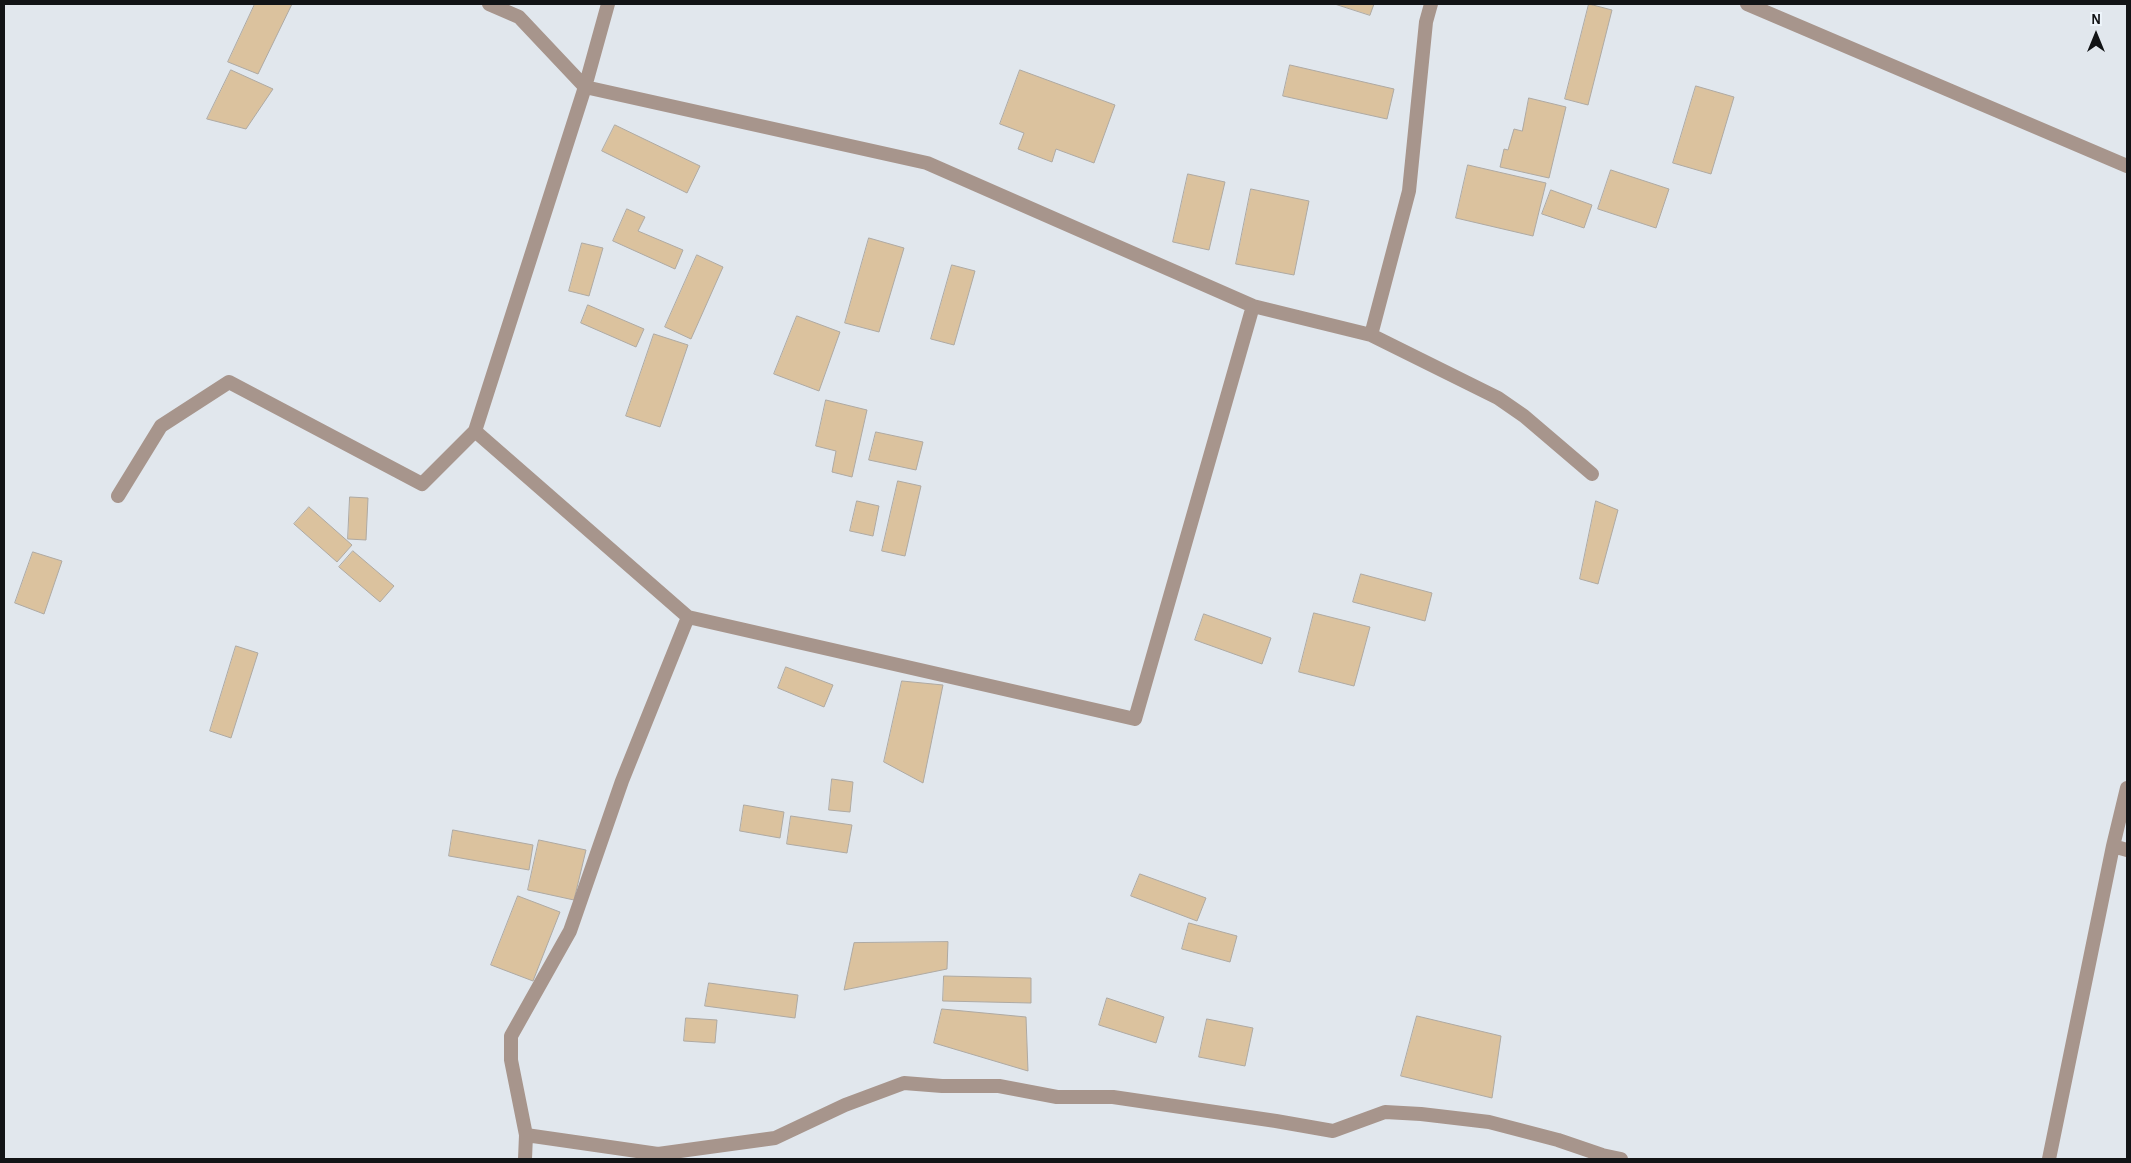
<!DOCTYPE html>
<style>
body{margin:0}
#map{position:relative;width:2131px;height:1163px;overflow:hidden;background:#e1e7ed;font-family:"Alegreya Sans",sans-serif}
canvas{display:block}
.frame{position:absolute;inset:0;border:5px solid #121416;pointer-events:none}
.north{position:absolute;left:2071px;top:10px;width:50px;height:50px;-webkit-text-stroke:4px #eef5fb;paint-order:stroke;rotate:0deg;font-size:14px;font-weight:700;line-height:20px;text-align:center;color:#121416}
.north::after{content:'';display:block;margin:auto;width:18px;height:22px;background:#121416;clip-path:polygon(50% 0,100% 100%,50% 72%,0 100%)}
</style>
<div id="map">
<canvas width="2131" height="1163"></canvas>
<div class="frame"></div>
<div class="north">N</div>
</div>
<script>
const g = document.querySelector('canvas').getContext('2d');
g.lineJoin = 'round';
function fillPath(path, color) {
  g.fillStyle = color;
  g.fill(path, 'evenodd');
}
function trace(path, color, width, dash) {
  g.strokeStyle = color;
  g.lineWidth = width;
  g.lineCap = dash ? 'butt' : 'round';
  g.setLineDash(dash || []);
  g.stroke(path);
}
const building = new Path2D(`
 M 255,4 L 292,4 L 258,74 L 228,62 Z
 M 1335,4 L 1374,4 L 1370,15 Z
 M 1589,4 L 1612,10 L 1588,105 L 1565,99 Z
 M 1290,65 L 1394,89 L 1387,119 L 1283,96 Z
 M 231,70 L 273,89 L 246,129 L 207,119 Z
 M 1020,70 L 1115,105 L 1094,163 L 1056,149 L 1052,162 L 1018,149 L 1024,133 L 1000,124 Z
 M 1696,86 L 1734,97 L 1711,174 L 1673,163 Z
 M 1529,98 L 1566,107 L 1549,178 L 1500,167 L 1504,149 L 1508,150 L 1514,129 L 1522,131 Z
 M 615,125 L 700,166 L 687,193 L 602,151 Z
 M 1468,165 L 1546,183 L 1533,236 L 1456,218 Z
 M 1611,170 L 1669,189 L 1656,228 L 1598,209 Z
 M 1188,174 L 1225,182 L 1209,250 L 1173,242 Z
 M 1251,189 L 1309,201 L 1294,275 L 1236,264 Z
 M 1551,190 L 1592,205 L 1584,228 L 1542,214 Z
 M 627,209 L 645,217 L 638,231 L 683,250 L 675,269 L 613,241 Z
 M 869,238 L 904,248 L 879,332 L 845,323 Z
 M 582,243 L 603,248 L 589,296 L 569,291 Z
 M 697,255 L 723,267 L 691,339 L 665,327 Z
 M 952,265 L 975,271 L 954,345 L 931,339 Z
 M 588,305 L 644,329 L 636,347 L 581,323 Z
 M 797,316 L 840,332 L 819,391 L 774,374 Z
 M 654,334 L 688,345 L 660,427 L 626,416 Z
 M 826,400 L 867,410 L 852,477 L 832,472 L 836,451 L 816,446 Z
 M 876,432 L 923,442 L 916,470 L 869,460 Z
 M 898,481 L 921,486 L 905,556 L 882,551 Z
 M 350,497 L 368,498 L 366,540 L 348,539 Z
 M 857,501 L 879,506 L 873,536 L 850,531 Z
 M 1596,501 L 1618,510 L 1598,584 L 1580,579 Z
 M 309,507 L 352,545 L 337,562 L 294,524 Z
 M 353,551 L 394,586 L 380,602 L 339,567 Z
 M 33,552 L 62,561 L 44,614 L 15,603 Z
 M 1361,574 L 1432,593 L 1425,621 L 1353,602 Z
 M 1314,613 L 1370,627 L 1354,686 L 1299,672 Z
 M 1204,614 L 1271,638 L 1262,664 L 1195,640 Z
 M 236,646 L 258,653 L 231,738 L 210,731 Z
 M 786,667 L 833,685 L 824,707 L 778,688 Z
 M 902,681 L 943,685 L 923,783 L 884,762 Z
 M 832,779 L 853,782 L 850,812 L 829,810 Z
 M 744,805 L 784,812 L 780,838 L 740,831 Z
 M 791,816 L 852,825 L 847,853 L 787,844 Z
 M 453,830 L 533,845 L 529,870 L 449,856 Z
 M 539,840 L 586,850 L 574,900 L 528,890 Z
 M 1140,874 L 1206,898 L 1197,921 L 1131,896 Z
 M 518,896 L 560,912 L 533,981 L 491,965 Z
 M 1189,923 L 1237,936 L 1230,962 L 1182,949 Z
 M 948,942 L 947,969 L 844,990 L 854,943 Z
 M 944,976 L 1031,978 L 1031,1003 L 943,1001 Z
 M 709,983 L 798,995 L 795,1018 L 705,1006 Z
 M 1107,998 L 1164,1017 L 1156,1043 L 1099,1025 Z
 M 942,1009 L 1026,1017 L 1028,1071 L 934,1043 Z
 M 1417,1016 L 1501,1036 L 1492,1098 L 1401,1076 Z
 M 686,1018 L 717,1020 L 715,1043 L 684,1041 Z
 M 1207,1019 L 1253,1028 L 1245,1066 L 1199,1057 Z`);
fillPath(building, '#dbc29e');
trace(building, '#aea9a2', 1);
trace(new Path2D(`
 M 489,4 L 519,17 L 585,87 L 927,163 L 1253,306 L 1371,335 L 1498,398 L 1524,416 L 1592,474
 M 608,4 L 585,87 L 475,431 L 688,617 L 1135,719 L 1253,306
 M 1747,4 L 2127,166
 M 1371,335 L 1409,191 L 1426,22 L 1431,4
 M 118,496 L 161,426 L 229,382 L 422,484 L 475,431
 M 2113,846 L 2127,850
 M 526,1135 L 658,1154 L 775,1138 L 845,1105 L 904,1083 L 942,1086 L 999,1086 L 1057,1097 L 1113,1097 L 1276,1121 L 1333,1131 L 1385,1112 L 1421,1114 L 1489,1122 L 1558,1140 L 1602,1155 L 1621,1159
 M 525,1159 L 526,1135 L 511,1060 L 511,1036 L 570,931 L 622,781 L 688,617
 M 2049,1159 L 2113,846 L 2127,788`), '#a7958c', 14);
</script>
